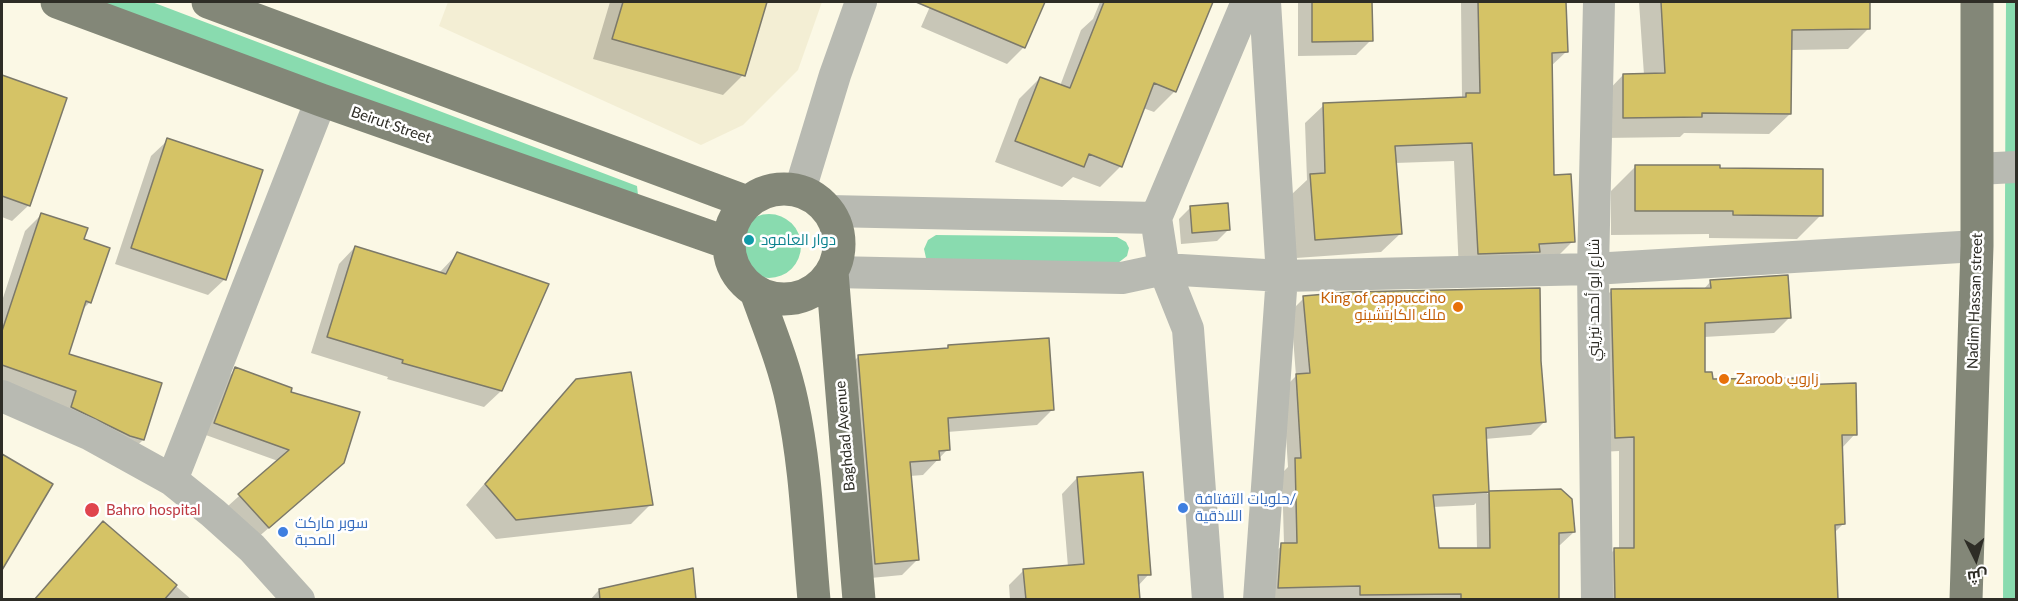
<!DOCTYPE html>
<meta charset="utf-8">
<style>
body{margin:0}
#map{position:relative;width:2018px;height:601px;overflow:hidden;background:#fbf8e5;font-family:Lato,Cairo,sans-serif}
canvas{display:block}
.frame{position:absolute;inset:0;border:3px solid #2e2d26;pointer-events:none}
.north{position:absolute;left:1946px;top:529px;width:60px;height:60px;-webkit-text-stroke:4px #fff;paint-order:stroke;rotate:175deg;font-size:16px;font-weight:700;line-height:24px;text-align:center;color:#2e2d26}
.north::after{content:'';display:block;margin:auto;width:21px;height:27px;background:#2e2d26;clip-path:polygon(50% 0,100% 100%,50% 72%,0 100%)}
</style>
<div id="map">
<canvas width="2018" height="601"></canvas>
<div class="frame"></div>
<div class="north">ش</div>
</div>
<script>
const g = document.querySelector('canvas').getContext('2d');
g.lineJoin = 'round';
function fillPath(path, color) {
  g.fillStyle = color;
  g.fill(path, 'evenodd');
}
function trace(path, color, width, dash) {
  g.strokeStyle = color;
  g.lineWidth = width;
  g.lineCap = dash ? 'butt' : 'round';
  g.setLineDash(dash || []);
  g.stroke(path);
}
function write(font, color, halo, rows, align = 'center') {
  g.font = font + ' Lato,Cairo,sans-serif';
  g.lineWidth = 5;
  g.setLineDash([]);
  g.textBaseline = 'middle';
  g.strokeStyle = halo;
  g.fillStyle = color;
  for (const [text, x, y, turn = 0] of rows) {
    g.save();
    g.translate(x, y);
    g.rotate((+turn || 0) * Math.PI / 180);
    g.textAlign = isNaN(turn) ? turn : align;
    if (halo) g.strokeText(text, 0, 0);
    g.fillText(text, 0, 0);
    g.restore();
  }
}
fillPath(new Path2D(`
 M 448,2 L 822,2 L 798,70 L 743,125 L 701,145 L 439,26 Z`), '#f3eed4');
fillPath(new Path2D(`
 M 99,2 L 152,2 L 637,186 L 638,195 L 630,202 Z
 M 2006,2 L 2016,2 L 2016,599 L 2003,600 Z
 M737 246a32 32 0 1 1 64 0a32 32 0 1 1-64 0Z
 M 936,235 L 1117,237 L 1126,242 L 1129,248 L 1127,256 L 1118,263 L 932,263 L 926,258 L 924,249 L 928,240 Z`), '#89dbaf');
fillPath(new Path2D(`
 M 610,2 L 765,2 L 743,75 L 723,95 L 593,59 Z
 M 932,2 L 1044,2 L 1024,47 L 1007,64 L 921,27 Z
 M 1100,2 L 1212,2 L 1175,91 L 1154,112 L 1143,108 L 1121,166 L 1100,187 L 1073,177 L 1062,187 L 995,162 L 1019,99 L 1040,78 L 1060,86 L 1081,30 L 1093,19 Z
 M 1298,2 L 1371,2 L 1371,40 L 1356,55 L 1298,56 Z
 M 1461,2 L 1565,2 L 1566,52 L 1550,67 L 1552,177 L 1573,241 L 1554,260 L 1459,272 L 1454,161 L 1395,163 L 1400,234 L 1381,252 L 1296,258 L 1292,194 L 1307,180 L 1305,123 L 1324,105 L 1462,99 Z
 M 1639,2 L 1868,2 L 1868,29 L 1848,49 L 1791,50 L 1790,114 L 1769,134 L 1684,133 L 1680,137 L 1603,138 L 1603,96 L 1623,75 L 1644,75 Z
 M 2,76 L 65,99 L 29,205 L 12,221 L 2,217 Z
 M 168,140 L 225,279 L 208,295 L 115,264 L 151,156 Z
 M 1635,167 L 1719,170 L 1821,215 L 1797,239 L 1709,238 L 1709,234 L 1611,235 L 1611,191 Z
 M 1191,207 L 1229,229 L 1217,241 L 1181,244 L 1179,219 Z
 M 42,214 L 82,240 L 90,302 L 82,310 L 67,355 L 160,384 L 143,440 L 126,456 L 2,387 L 2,301 L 25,231 Z
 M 355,247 L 439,273 L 457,254 L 501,391 L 484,407 L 387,379 L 388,377 L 311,353 L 339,264 Z
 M 1711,281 L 1789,318 L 1774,333 L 1704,337 L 1704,374 L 1711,380 L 1794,386 L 1855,434 L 1841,449 L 1843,524 L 1834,533 L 1837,600 L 1600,600 L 1600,564 L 1615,549 L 1619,549 L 1619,451 L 1601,452 L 1597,305 L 1612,290 L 1703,290 Z
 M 1304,298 L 1539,361 L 1544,422 L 1531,435 L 1485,439 L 1487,494 L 1490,492 L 1574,532 L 1560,545 L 1558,545 L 1557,600 L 1265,600 L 1268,558 L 1284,544 L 1282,473 L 1288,467 L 1283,389 L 1296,376 L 1291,311 ZM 1476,503 L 1477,549 L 1438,549 L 1433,507 L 1474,505 Z
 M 949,347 L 1053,409 L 1037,425 L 947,432 L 948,449 L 923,475 L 910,476 L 917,560 L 902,575 L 860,579 L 843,372 L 858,357 L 946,350 Z
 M 236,369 L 289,393 L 331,474 L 256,539 L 228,506 L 278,461 L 203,434 L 224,381 Z
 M 577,380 L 651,504 L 631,524 L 496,539 L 466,505 L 556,401 Z
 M 2,456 L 50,485 L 2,567 Z
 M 1077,478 L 1149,574 L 1137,587 L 1138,600 L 1010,600 L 1009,585 L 1024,570 L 1068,567 L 1062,494 Z
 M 103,523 L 192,600 L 34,600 Z
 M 692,570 L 694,600 L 590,600 L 598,591 Z`), '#0003');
const building = new Path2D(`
 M 623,2 L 767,2 L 745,76 L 612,39 Z
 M 916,2 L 1045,2 L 1025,48 Z
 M 1104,2 L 1213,2 L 1176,92 L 1154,83 L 1122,167 L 1089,154 L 1084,167 L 1015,141 L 1040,77 L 1070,88 Z
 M 1312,2 L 1372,2 L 1373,41 L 1312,42 Z
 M 1478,2 L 1566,2 L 1568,52 L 1552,53 L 1554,175 L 1571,174 L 1575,242 L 1539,244 L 1540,252 L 1478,254 L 1472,143 L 1395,146 L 1402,234 L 1315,240 L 1310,174 L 1325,173 L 1323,103 L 1466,97 L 1466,93 L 1480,93 Z
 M 1661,2 L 1870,2 L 1870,29 L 1792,30 L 1791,114 L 1702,113 L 1702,117 L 1623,118 L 1623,74 L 1665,73 Z
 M 2,75 L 67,98 L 30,206 L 2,196 Z
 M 167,138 L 263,170 L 226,280 L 131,248 Z
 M 1635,165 L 1720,165 L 1720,168 L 1823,169 L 1823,216 L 1733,215 L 1733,211 L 1635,211 Z
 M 1228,203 L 1230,230 L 1192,233 L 1190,206 Z
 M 41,213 L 88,228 L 84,239 L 110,248 L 91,303 L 86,301 L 69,354 L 162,383 L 144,440 L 130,436 L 71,407 L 76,391 L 2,365 L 2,331 Z
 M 355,246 L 446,274 L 457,252 L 549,284 L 502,391 L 402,363 L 403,360 L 327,337 Z
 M 1788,275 L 1791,318 L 1705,323 L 1705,372 L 1712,372 L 1713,379 L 1796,378 L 1796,385 L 1856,383 L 1857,435 L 1842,435 L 1845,524 L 1835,525 L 1838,600 L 1615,600 L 1614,548 L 1634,548 L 1634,437 L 1615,438 L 1611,289 L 1711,288 L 1710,280 Z
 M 1540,288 L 1541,361 L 1546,422 L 1486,428 L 1489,492 L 1433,495 L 1439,548 L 1490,548 L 1489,491 L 1561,489 L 1572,499 L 1575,532 L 1559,533 L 1559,600 L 1461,600 L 1461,594 L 1360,595 L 1360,586 L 1278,588 L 1281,543 L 1297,543 L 1295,458 L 1301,458 L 1296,374 L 1310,373 L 1303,296 L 1349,292 Z
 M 1049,338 L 1054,410 L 948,418 L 950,450 L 939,451 L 940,460 L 910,462 L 919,560 L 875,564 L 858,355 L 948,348 L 948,345 Z
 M 235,367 L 292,388 L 291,392 L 360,412 L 344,463 L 269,528 L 238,494 L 289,450 L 214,423 Z
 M 631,372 L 653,505 L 516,520 L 485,484 L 576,379 Z
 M 2,454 L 53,484 L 2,570 Z
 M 1143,472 L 1151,575 L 1138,575 L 1140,600 L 1026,600 L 1023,569 L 1084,564 L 1077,477 Z
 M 103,521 L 177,585 L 164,600 L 34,600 Z
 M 693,568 L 696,600 L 600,600 L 599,589 Z`);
fillPath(building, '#d5c366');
trace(building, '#7c7969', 1.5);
trace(new Path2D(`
 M 1977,169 L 2016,167
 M 800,190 L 835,75 L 861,2
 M 829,211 L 1156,218
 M 832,272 L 1122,278 L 1164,269 L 1282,276 L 1593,269 L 1977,246
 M 2,396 L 89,434 L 172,480 L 213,513 L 252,548 L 299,600
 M 172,480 L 321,100
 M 1208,600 L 1188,329 L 1164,269 L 1156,218 L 1247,2
 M 1259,600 L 1282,276 L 1265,2
 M 1597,600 L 1593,269 L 1599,2`), '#b8bab2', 32);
trace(new Path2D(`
 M 57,2 L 321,100 L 728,243
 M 208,2 L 747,202
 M729 244a55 55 0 1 1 110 0a55 55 0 1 1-110 0Z
 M 832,272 L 859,600
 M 756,292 C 769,328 784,364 792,402 C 806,466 808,534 814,600
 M 1966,600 L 1977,246 L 1977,2`), '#838778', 33);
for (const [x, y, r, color] of [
 [749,240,6,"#0f9aa8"],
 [1458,307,6,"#e8710a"],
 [1724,379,6,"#e8710a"],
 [1183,508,6,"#3f7fe0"],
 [92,510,8,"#e0444e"],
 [283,532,6,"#3f7fe0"]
]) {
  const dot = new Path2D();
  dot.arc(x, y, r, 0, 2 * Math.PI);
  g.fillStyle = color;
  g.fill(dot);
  trace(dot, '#fff', 2);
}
write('15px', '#2e2d26', '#fff', [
 ["Beirut Street",391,125,19],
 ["شارع ابو أحمد تيزيني",1594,300,-90],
 ["Nadim Hassan street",1975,301,-88],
 ["Baghdad Avenue",845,436,-95]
]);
write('15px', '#0d838f', '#fff', [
 ["دوار العامود",761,240]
], 'left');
write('15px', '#c56008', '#fff', [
 ["King of cappuccino",1446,298],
 ["ملك الكابتشينو",1446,315],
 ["Zaroob زاروب",1736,379,"left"]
], 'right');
write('15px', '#366cbe', '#fff', [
 ["حلويات التفتافة/",1195,499],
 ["اللاذقية",1195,516],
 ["سوبر ماركت",295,523],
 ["المحبة",295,540]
], 'left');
write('15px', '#be3a42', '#fff', [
 ["Bahro hospital",106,510]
], 'left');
</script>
